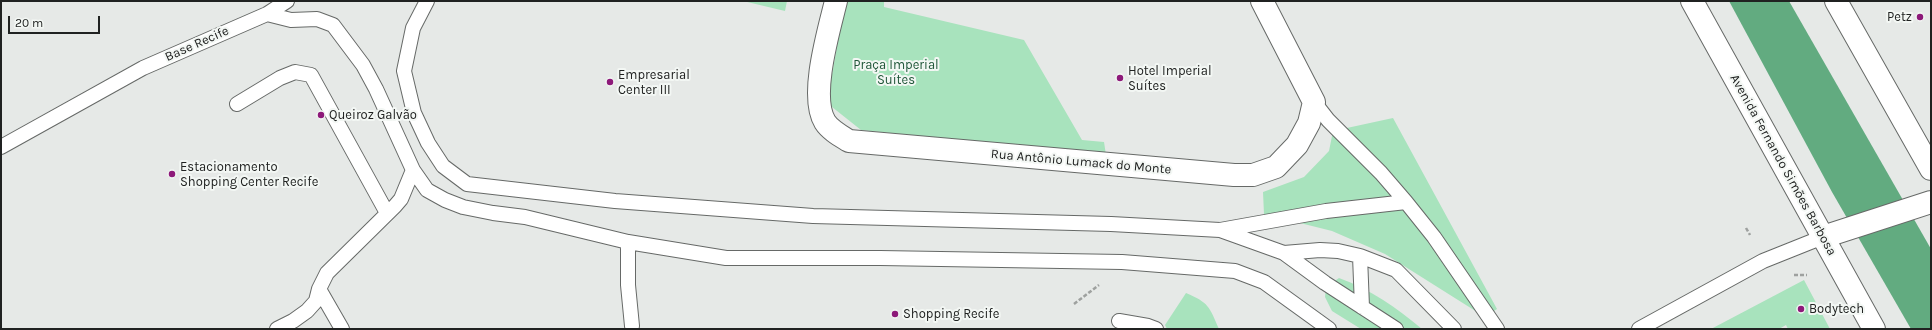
<!DOCTYPE html>
<meta charset="utf-8">
<style>
body{margin:0}
#map{position:relative;width:1932px;height:330px;overflow:hidden;background:#e6e9e7;font-family:Karla,sans-serif}
canvas{display:block}
.frame{position:absolute;inset:0;border:2px solid #202221;pointer-events:none}
.scale{position:absolute;left:8px;top:16px;width:92px;height:18px;box-sizing:border-box;border:2px solid #202221;border-top:0;padding-left:5px;font-size:12px;line-height:14px;white-space:nowrap;color:#202221;-webkit-text-stroke:3px #f3f7f4;paint-order:stroke}
</style>
<div id="map">
<canvas width="1932" height="330"></canvas>
<div class="frame"></div>
<div class="scale">20 m</div>
</div>
<script>
const g = document.querySelector('canvas').getContext('2d');
g.lineJoin = 'round';
function fillPath(path, color) {
  g.fillStyle = color;
  g.fill(path, 'evenodd');
}
function trace(path, color, width, dash) {
  g.strokeStyle = color;
  g.lineWidth = width;
  g.lineCap = dash ? 'butt' : 'round';
  g.setLineDash(dash || []);
  g.stroke(path);
}
function write(font, color, halo, rows, align = 'center') {
  g.font = font + ' Karla,sans-serif';
  g.lineWidth = 4;
  g.setLineDash([]);
  g.textBaseline = 'middle';
  g.strokeStyle = halo;
  g.fillStyle = color;
  for (const [text, x, y, turn = 0] of rows) {
    g.save();
    g.translate(x, y);
    g.rotate((+turn || 0) * Math.PI / 180);
    g.textAlign = isNaN(turn) ? turn : align;
    if (halo) g.strokeText(text, 0, 0);
    g.fillText(text, 0, 0);
    g.restore();
  }
}
fillPath(new Path2D(`
 M 743,1 L 787,1 L 785,11 Z
 M 845,1 L 884,1 L 884,7 L 1024,40 L 1082,140 L 1104,142 L 1106,155 L 861,130 L 827,103 Z
 M 1393,118 L 1497,309 L 1485,317 L 1385,254 L 1332,231 L 1264,214 L 1263,192 L 1304,177 L 1329,151 L 1333,131 Z
 M 1339,278 C 1370,289 1397,308 1422,329 L 1361,329 L 1332,311 L 1325,297 L 1326,287 Z
 M 1804,280 L 1830,329 L 1788,329 L 1786,325 L 1779,329 L 1711,329 Z
 M 1186,293 C 1209,303 1209,306 1219,329 L 1167,329 L 1165,325 Z`), '#a8e3bd');
fillPath(new Path2D(`
 M 1729,1 L 1789,1 L 1931,249 L 1931,329 L 1911,329 L 1832,192 Z`), '#62ab80');
const lane = new Path2D(`
 M 427,1 L 413,28 L 404,71 L 414,113 L 428,143 L 443,166 L 467,184 L 615,201 L 813,216 L 1111,224 L 1220,230 L 1284,253 L 1325,283 L 1396,329
 M 267,14 L 291,20 L 317,19 L 333,25 L 363,65 L 376,89 L 413,170 L 401,199 L 395,206 L 327,273 L 319,289 L 316,301 L 307,311 L 293,321 L 277,329
 M 1314,102 L 1328,120 L 1381,173 L 1406,202 L 1434,237 L 1497,329
 M 237,104 L 280,78 L 295,72 L 311,75 L 387,213
 M 1,147 L 143,68 L 267,14 L 287,1
 M 413,170 L 427,190 L 445,200 L 463,207 L 493,213 L 525,217 L 628,242 L 726,258 L 880,258 L 1122,262 L 1235,271 L 1264,282 L 1329,329
 M 1220,230 L 1326,211 L 1406,202
 M 628,242 L 628,285 L 632,326
 M 1284,253 L 1320,250 L 1338,251 L 1360,256 L 1396,270 L 1454,329
 M 1360,256 L 1362,307
 M 319,289 L 342,329
 M 1119,321 L 1148,326 L 1156,329
 M 1639,329 L 1763,261 L 1823,237`);
const street = new Path2D(`
 M 836,1 C 829,30 809,96 825,122 C 830,130 841,136 849,141 L 1234,175 L 1253,175 L 1276,167 L 1297,145 L 1309,123 L 1314,102 L 1262,1
 M 1823,237 L 1931,202`);
const primary = new Path2D(`
 M 1692,1 L 1874,329
 M 1836,1 L 1931,169`);
trace(lane, '#666967', 16);
trace(street, '#666967', 24);
trace(primary, '#666967', 24);
trace(new Path2D(`
 M 1746,228 L 1750,235
 M 1794,275 L 1807,275
 M 1074,304 L 1099,285`), '#9ea19f', 2.5, [4, 2]);
trace(lane, '#fff', 14);
trace(street, '#fff', 22);
trace(primary, '#fff', 22);
for (const [x, y, r, color] of [
 [1920,17,4,"#8d1979"],
 [1120,78,4,"#8d1979"],
 [610,82,4,"#8d1979"],
 [321,115,4,"#8d1979"],
 [172,174,4,"#8d1979"],
 [1801,309,4,"#8d1979"],
 [895,314,4,"#8d1979"]
]) {
  const dot = new Path2D();
  dot.arc(x, y, r, 0, 2 * Math.PI);
  g.fillStyle = color;
  g.fill(dot);
  trace(dot, '#f3f7f4', 1.5);
}
write('13px', '#202221', '#f3f7f4', [
 ["Petz",1912,17,"right"],
 ["Hotel Imperial",1128,71],
 ["Suítes",1128,86],
 ["Empresarial",618,75],
 ["Center III",618,90],
 ["Queiroz Galvão",329,115],
 ["Estacionamento",180,167],
 ["Shopping Center Recife",180,182],
 ["Bodytech",1809,309],
 ["Shopping Recife",903,314]
], 'left');
write('13px', '#202221', '#f3f7f4', [
 ["Base Recife",197,44,-24],
 ["Rua Antônio Lumack do Monte",1081,162,5],
 ["Avenida Fernando Simões Barbosa",1783,165,61]
]);
write('13px', '#1f5638', '#f3f7f4', [
 ["Praça Imperial",896,65],
 ["Suítes",896,80]
]);
</script>
